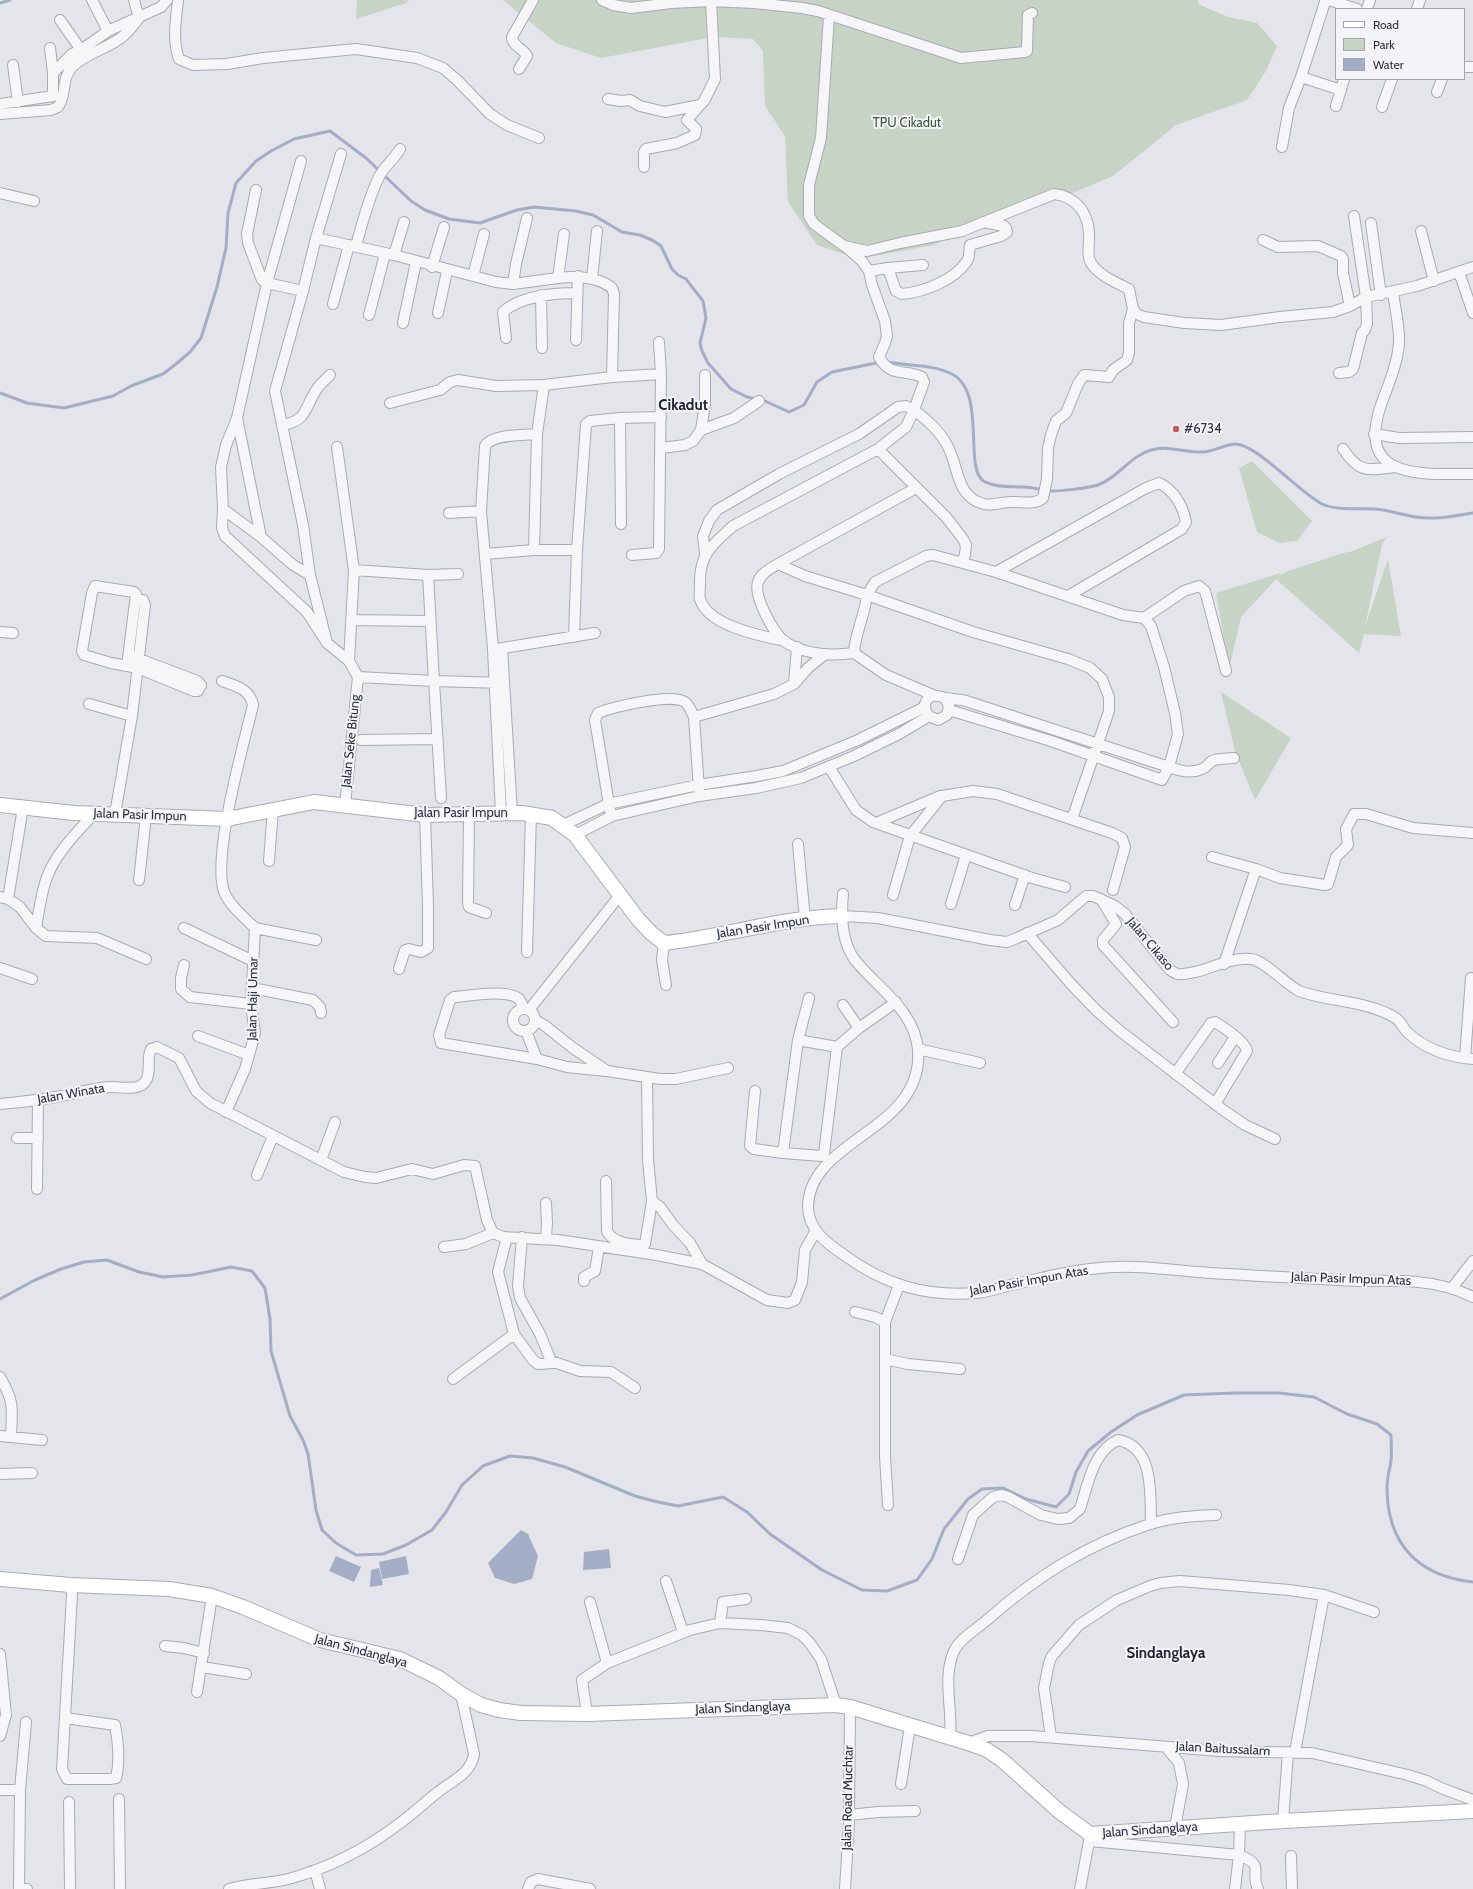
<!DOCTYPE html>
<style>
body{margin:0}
#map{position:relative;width:1473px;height:1889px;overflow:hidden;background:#e3e5ea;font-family:Cabin,sans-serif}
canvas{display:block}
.legend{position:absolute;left:1335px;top:8px;width:130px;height:72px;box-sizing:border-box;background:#f3f4f7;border:1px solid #a4a6ae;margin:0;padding:5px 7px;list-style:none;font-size:12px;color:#2d3040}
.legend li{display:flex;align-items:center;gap:8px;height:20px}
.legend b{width:20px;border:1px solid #a4a6ae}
</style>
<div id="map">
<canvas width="1473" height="1889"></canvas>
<ul class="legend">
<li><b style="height:5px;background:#fff"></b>Road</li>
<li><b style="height:11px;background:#c6d3c5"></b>Park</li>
<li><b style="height:11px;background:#a3adc5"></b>Water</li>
</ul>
</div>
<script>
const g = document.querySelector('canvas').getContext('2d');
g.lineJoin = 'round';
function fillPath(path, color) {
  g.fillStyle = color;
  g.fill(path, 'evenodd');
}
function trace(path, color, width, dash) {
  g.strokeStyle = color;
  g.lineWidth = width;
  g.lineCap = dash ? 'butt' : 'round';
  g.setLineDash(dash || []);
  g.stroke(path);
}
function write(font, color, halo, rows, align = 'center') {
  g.font = font + ' Cabin,sans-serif';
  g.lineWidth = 4;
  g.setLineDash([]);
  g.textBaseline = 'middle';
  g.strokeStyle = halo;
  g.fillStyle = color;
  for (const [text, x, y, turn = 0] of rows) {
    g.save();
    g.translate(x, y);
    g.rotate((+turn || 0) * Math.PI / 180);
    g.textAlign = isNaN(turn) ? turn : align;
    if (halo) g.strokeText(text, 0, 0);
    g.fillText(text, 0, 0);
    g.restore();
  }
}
fillPath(new Path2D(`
 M 357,0 L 409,0 L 406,3 L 356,19 Z
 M 503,0 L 1198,0 L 1198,4 L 1228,17 L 1257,23 L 1277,46 L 1266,71 L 1247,100 L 1176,125 L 1113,176 L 1044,205 L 983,222 L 934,245 L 858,259 L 817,245 L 788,202 L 785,136 L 765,106 L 763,51 L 753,39 L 713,37 L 601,58 L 556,43 Z
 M 1252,461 L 1312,521 L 1297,541 L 1279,543 L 1257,532 L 1239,468 Z
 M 1387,537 L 1382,544 L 1365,627 L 1388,559 L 1401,636 L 1364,634 L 1359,653 L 1276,579 L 1241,617 L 1229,669 L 1216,593 L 1281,573 L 1278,577 L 1288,571 L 1343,553 L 1350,552 Z
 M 1221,692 L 1291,738 L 1255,800 L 1235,751 Z`), '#c6d3c5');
fillPath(new Path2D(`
 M 521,1530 L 528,1534 L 538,1556 L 532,1579 L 514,1584 L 495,1578 L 488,1563 Z
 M 609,1549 L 611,1568 L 583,1570 L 584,1552 Z
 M 336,1556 L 361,1567 L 354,1582 L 329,1571 Z
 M 406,1556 L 409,1574 L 382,1579 L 379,1562 Z
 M 379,1568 L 383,1585 L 370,1587 L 371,1570 Z`), '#a3adc5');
trace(new Path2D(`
 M 0,3 L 10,0
 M 887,362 C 908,366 932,364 952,374 C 988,393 962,471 985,482 C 998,488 1011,486 1024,487 C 1033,487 1043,491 1052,491 C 1061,491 1089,488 1098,485 C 1118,478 1130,456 1151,450 C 1168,445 1186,453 1204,452 C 1214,451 1224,445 1235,444 C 1255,443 1300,493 1322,504 C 1337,511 1358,508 1375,509 C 1389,510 1402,515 1416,517 C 1435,520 1455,516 1473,513
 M 0,393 L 27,403 L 64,408 L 113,396 L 131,386 L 163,374 L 176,364 L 190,352 L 201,338 L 217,287 L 226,248 L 228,213 L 236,183 L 256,161 L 271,151 L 294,139 L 330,131 L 366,158 L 411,201 L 425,210 L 449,219 L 480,223 L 517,210 L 534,207 L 576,211 L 593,215 L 622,232 L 640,235 L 652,240 L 661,246 L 672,269 L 678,275 L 686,279 L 703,301 L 706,318 L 700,343 L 702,351 L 708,363 L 731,389 L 747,397 L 765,401 L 789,412 L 804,405 L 817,382 L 832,372 L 881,362
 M 0,1299 L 35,1280 L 61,1269 L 84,1262 L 107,1260 L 139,1272 L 163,1277 L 192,1275 L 231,1267 L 252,1271 L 265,1288 L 270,1319 L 271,1351 L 290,1416 L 303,1440 L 308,1454 L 316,1510 L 322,1530 L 336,1543 L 356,1555 L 383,1554 L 406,1545 L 432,1530 L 446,1512 L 462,1485 L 483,1466 L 510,1456 L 533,1458 L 565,1467 L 635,1496 L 658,1502 L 678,1506 L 723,1497 L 747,1512 L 770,1534 L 822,1570 L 862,1590 L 887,1591 L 917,1580 L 932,1559 L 944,1529 L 968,1499 L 982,1489 L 1003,1488 L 1026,1499 L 1056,1507 L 1069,1494 L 1076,1472 L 1088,1451 L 1111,1432 L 1137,1415 L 1184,1395 L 1235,1393 L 1279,1393 L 1314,1397 L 1347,1414 L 1377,1424 L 1391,1435 C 1391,1443 1392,1452 1391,1460 C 1390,1469 1387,1478 1387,1487 C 1387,1543 1417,1576 1473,1582`), '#a3adc5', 3);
const street = new Path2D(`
 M 92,0 L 108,31
 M 134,0 L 139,18
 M 178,0 C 176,20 172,39 179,59 L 193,65 L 227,64 L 263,58 L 356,49 L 417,58 L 443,68 L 457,80 L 490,114 L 507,125 L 539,138
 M 602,0 L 613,5 L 631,8 L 671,3 L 711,1 L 754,3 L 802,8 L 818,11 L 961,58 L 1025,52 L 1027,51 L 1028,15 L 1032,13
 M 1367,9 L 1370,0
 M 1417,9 L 1420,0
 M 829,16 L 821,138 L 809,185 L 809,216 L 814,224 L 844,246 L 867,251 L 900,243 L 962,231 L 1054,194 C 1075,196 1088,212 1089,233 C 1090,242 1086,255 1091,263 C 1098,275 1117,283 1129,289 L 1133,309 L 1137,314 L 1144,317 L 1184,323 L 1221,325 L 1280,317 L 1333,312 L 1350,306 L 1366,297 L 1417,286 L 1473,267
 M 60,20 L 81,50
 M 50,48 L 53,73
 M 13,65 L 18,102
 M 1464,67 L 1473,67
 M 519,69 L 527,56 C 523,48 512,46 512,37 L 533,0
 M 1341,90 L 1301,77 L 1325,2 L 1329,0 L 1332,1 L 1357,9
 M 1437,92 L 1442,79
 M 608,99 L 621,101 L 630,100 L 640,106 L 665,112 L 700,105 L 704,101 L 715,79 L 711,1
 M 0,104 L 53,96 L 53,73 L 72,54 L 81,50 L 108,31 L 161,7 L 167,0
 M 1336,106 L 1344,79
 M 1382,107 L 1392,79
 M 0,114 L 51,110 L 58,107 C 67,95 61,79 72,67 C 86,53 107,49 122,37 C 128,33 132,26 137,21
 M 1282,147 L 1289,108 L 1301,77
 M 301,161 L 267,283 L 303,291
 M 644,167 L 644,152 L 646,149 L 677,143 L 695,135 L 696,129 L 687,120 L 700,105
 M 256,190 L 247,234 L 248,243 L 262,280 L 267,283 L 237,418 L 261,537 L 293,565 L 310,575
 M 0,193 L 34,201
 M 1371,223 L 1381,295
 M 1421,231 L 1434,281
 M 316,238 L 341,154
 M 1263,240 L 1278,247 L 1318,246 L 1341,256 L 1343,259 L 1343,273 L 1350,306
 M 356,246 C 362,224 368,200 378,179 C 382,168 394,160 400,149
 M 847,248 L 862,261 L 869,271 L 872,285 L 885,321 L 887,336 L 885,343 L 879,357 C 891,378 905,369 922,377 L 924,382 L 914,410 C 927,420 939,430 947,445 C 959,465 955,497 984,504 C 992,506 1002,502 1011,502 C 1022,501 1033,506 1043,498 L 1047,479 L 1048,448 L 1051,435 L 1056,421 L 1066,413 L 1078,384 L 1084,375 L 1109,377 L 1113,370 L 1127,360 L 1129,353 L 1129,323 L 1133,309
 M 394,255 L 404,222
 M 432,267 L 444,227
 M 888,268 L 923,265
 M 869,271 L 888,268 L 896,291 L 902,294 C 924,292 955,280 967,261 C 970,257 969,250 970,245 L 1001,236 L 1007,232 L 1006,228 L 1004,226 L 983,222
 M 1459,272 L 1473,313
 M 473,276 L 484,234
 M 558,278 C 576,276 597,276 612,288 L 614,294 L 612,377
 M 592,279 L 597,231
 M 513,284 L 516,264 L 527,218
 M 1393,292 C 1395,309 1400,328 1399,344 C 1397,365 1389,383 1382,402 C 1354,480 1419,474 1473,474
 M 541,295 L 542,348
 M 333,304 L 349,245
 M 438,313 L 447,271
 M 369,315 L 385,254
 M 403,323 L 416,262
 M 506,338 L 503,312 C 520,296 555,293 577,293
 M 576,340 L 578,276
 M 659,342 L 661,374
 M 1339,373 L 1349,372 L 1353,369 L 1362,333 L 1365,330 L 1367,324 L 1366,297 L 1354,216
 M 390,403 L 440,390 L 450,382 L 458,380 L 496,386 L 544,385
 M 237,418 L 226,445 L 221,467 L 223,509 L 222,528 L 225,536 L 307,612 L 327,643 L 349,661 L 358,677
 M 620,418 L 621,524
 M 283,425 C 307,420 304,410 315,392 C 318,386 325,380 330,375
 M 701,430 L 705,404 L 705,375
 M 1374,434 L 1399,438 L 1473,437
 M 337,447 L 354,570 L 349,661
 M 661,448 L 685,445 L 693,441 L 701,430 L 734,418 L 759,401
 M 878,449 L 946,517 L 963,539 L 966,545 L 965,555 L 962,562
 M 1343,449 C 1360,474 1367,470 1395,467
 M 223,509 L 261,537
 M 449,513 L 481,511
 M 534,550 L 537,434 L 544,385 L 612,377 L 661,374 L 659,549 L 656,553 L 632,555
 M 485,554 L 534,550 L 577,550 L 586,424 L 590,421 L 620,418 L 661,417
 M 705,554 L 703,536 L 709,521 L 717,510 L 779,474 L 859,434 L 898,407 L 906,406 L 914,410 L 906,427 L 878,449 L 733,526 C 713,544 699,554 700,584 C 700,588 699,595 700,599 C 708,626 761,636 785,641
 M 778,564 L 805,576 L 867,595 L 875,582 L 926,556 L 933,555 L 996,572 L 1123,615 L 1144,618 L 1151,626 L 1164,667 L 1175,713 L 1178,734 L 1169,767 C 1180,771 1191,774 1202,769 C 1207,767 1209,763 1212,761 C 1218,758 1228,759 1234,758
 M 354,570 L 428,575 L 458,574
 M 996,572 L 1146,488 L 1159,483 C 1174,490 1183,506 1186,522 L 1182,529 L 1068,596
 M 1144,618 L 1184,591 L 1199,586 L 1205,591 L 1208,602 L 1226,671
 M 352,620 L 429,621
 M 0,632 L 13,633
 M 574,637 L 577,550
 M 327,643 L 310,575 L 303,525 L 275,391 L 303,291 L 316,238 L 394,255 L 496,282 L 513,284 L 558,278 L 564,234
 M 502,648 L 512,813
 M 497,649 L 595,633
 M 854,653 C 831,656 806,655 785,642 C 774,634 753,596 758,582 C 761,573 770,569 778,564 L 916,488
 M 127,666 L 136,594 L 134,592 L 95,586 L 92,593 L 82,651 L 84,655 L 111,663 L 138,668 L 194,691 L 198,691 L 201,685 L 197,681 L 129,655
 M 358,677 L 434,681 L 428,575
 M 222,681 C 236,686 250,689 253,705 C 244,743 210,862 225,894 C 231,907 245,918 255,928 L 251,1004 L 255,1034 L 245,1069 L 226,1112
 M 794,684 L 797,647
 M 933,695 L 886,675 L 854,653 C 855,633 865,615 867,595 L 973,632 L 1068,659 L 1090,668 L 1102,679 L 1109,697 L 1109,711 L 1072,819
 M 945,698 L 949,706 L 947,715 L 938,720 L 929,716 C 926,712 924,709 925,704 C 929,692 938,696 946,698 C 952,699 958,700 963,700 L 1169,767 L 1162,780 L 1051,741 L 949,710
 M 89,704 L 132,716
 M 361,740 L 437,739
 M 829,767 L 856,810 L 873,822 L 1032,878 L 1065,887
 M 699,790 L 694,717 L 774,694 L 794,684 L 808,668 L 825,654
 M 441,798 L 434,681 L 504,683
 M 345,805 L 358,677
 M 610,811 L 595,720 L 598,713 C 613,707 674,692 686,703 C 690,707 692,713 694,717
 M 501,813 L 493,649 L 481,511 L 485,446 C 492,434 523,435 537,434
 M 115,814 L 132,716 L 145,605 L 143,600 L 136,600
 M 469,815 L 468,903 L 469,907 L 486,913
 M 876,823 L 940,796
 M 563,825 L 608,804 L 698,785 L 757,776 L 783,771 L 858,740 L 925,707
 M 575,835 L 612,816 L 699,796 L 756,788 L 801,778 L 854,756 L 899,734 L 929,716
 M 798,844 L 805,920
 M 1212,857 L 1256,869
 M 269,861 L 273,809
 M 139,880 L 146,816
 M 843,894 C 841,915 842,943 855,960 C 877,988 915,1010 918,1050 C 924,1131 810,1138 808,1206 C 808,1229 826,1243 844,1255 C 885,1285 926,1297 976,1293 C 990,1292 1005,1286 1019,1283 C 1051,1276 1082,1268 1115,1267 C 1142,1265 1170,1270 1198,1272 C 1251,1276 1305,1278 1358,1281 C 1398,1280 1437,1279 1473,1297
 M 893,895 L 910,836 L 942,796 L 973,791 L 997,794 L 1112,833 L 1122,838 L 1125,847 L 1113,890
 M 0,897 L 8,899 L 20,907 L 36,928 L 46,936 L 97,938 L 146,959
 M 8,899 L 23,807
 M 1101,899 L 1116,924 L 1103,940 L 1103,945 L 1173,1022
 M 951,904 L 966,855
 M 1015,905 L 1025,875
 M 842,916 L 878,918 L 990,940 L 1007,942 L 1017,938 L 1058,920 L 1086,896 L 1093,896 L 1115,906 L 1125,914 L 1170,970 L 1177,974 C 1200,976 1228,956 1251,959 C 1264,960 1285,984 1299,991 C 1322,1000 1351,1000 1376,1009 C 1384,1012 1394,1015 1400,1022 C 1402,1025 1404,1029 1407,1032 C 1425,1049 1448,1057 1473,1059
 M 36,928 C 39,911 41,893 47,877 C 55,855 75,834 90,818 L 90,814
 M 184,928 L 253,961
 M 255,928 L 316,940
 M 1027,933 L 1071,984 L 1097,1011 L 1120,1031 L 1223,1110 L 1245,1125 L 1275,1139
 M 664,943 L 662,960 L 666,985
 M 527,952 L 531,815
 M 1224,964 L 1256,869 L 1280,878 L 1325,885 L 1328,884 L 1336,857 L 1348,845 L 1346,829 L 1354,814 L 1366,814 L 1413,828 L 1473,833
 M 184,965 L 181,978 L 181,989 L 190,997 L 251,1004
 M 0,968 L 32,979
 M 399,969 L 405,950 L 409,949 L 421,952 L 428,948 L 428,905 L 425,815
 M 252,988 L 313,1000 L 320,1007 L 321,1013
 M 843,1005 L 859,1028
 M 524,1009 C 522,1005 521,1000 518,998 C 504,989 470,996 454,997 L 450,1000 L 439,1035 L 441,1043 L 537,1059
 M513 1020a11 11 0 1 1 22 0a11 11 0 1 1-22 0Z
 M 529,1010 L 620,895
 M 535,1020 L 544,1025 L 573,1048 L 607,1071 L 660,1079 L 676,1079 L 728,1068
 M 526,1031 L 537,1059 L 567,1067 L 606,1071
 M 198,1036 L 249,1055
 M 798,1040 L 809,998
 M 837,1047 L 824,1154 L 821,1156 L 783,1153 L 798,1040 L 837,1047 L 859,1028 L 896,1002
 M 918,1049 L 980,1063
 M 1465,1058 L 1471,978
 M 1218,1063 L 1235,1037
 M 1175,1074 L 1211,1023 L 1215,1022 C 1223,1027 1246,1042 1247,1051 L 1215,1104
 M 755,1091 L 750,1146 L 754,1149 L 783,1153
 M 0,1104 C 21,1102 41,1100 61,1096 C 78,1093 95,1087 113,1087 C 122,1087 138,1091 145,1082 C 152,1073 146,1059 151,1049 L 157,1047 L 179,1058 L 196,1091 L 210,1103 L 344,1172 L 365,1177 L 376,1178 L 412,1169 L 433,1174 L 464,1165 L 475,1166 L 487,1220 L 493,1233 L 503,1237 L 558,1240 L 657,1255 L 702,1264 L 767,1300 L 788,1303 L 795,1300 L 802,1282 L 805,1250 L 815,1232
 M 17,1138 L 38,1138
 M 321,1160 L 335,1122
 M 257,1175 L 273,1136
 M 606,1181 L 607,1231 C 612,1243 634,1246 645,1244 L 652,1201 L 648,1160 L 647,1077
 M 37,1189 L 38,1100
 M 652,1201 L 660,1207 L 673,1225 L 690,1243 L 702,1264
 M 546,1203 L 547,1223 L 546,1239
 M 507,1237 L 498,1272 L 514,1334 L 533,1360 L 538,1364 L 554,1363
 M 522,1237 L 518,1286 L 520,1298 L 540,1334 L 551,1361 L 580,1371 L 611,1372 L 635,1388
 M 444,1247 L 466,1244 L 493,1233
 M 584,1281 L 584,1277 L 595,1271 L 599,1247
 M 899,1285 L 885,1322 L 885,1359 L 908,1364 L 960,1369
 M 1452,1288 L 1473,1261
 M 855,1312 L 875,1317 L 885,1322
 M 885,1359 L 885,1457 L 888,1505
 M 0,1377 C 15,1403 12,1408 11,1437
 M 453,1379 L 514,1334
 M 0,1436 L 42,1440
 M 0,1474 L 32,1473
 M 958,1559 L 973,1515 L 993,1497 L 1002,1495 L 1008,1497 L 1041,1515 L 1058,1519 L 1069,1518 L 1080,1509 C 1088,1484 1093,1451 1118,1440 C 1155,1447 1150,1495 1151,1524
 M 666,1581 L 683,1632
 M 590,1602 L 607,1663
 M 720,1623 L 723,1602 L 746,1599
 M 165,1646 L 184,1648 L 204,1653
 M 0,1654 L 6,1715 L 0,1736
 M 202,1667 L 246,1674
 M 197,1692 L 212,1596
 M 587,1714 L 582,1680 L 607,1663 L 690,1630 L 720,1623 L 761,1625 L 788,1628 L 802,1635 L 809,1642 L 821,1659 L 836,1705
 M 65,1718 L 115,1725 C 118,1741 120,1762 116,1778 L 110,1779 L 67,1779 L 62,1769 L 72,1595 L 71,1585
 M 26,1722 L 20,1790 L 19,1888 L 27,1889
 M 1051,1737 L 1044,1688 L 1049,1663 L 1052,1656 L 1079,1625 L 1117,1600 L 1150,1586 L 1160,1583 L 1180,1581 L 1289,1590 L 1324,1595 L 1374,1612
 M 950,1738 C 953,1710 942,1678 954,1651 C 960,1638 977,1629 987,1620 C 1037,1576 1086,1545 1150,1524 C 1172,1517 1194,1516 1216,1515
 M 968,1743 L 988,1736 L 1032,1736 L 1219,1751 L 1312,1753 L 1408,1775 L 1427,1781 L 1441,1788 L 1473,1800
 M 1166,1747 L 1179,1763 L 1183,1784 L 1175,1828
 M 1295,1752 L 1324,1595
 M 901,1784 L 910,1726
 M 0,1790 L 20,1790
 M 119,1799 L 120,1889
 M 69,1802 L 70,1889
 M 849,1815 L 878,1812 L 915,1811
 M 1283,1821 L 1288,1752
 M 1090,1841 L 1239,1855 C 1267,1866 1249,1871 1258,1889
 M 1291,1856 L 1292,1889
 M 315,1870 L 320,1889
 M 229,1889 C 249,1883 272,1884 292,1878 C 330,1867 369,1847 400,1823 C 414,1813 425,1802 438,1792 C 453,1780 471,1774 474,1754 L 461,1694
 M 528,1889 L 531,1882 L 538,1879 L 590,1889
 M 845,1889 L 849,1823 L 850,1707
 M 1080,1889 L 1090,1836
 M 1235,1889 L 1239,1855 L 1240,1824`);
const secondary = new Path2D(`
 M 0,805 L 74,813 L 227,819 L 314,802 L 425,815 L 522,813 L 552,818 L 575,835 L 638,919 L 651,933 L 664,943 C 724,937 782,917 842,916
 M 0,1579 L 71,1585 L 169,1589 L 212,1596 L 243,1607 L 320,1640 L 400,1659 L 439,1678 L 461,1694 L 481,1705 L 499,1710 L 521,1713 L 587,1714 L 836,1705 L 850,1707 L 968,1743 L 987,1750 L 1002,1760 L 1060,1812 L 1090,1834 L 1283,1821 L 1473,1811`);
trace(street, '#a9abb4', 12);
trace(secondary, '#a9abb4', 16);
trace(street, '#f6f6f8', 10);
trace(secondary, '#fff', 14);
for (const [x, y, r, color] of [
 [1176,429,4,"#c05a57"]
]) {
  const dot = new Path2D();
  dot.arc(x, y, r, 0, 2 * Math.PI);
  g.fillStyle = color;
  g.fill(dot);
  trace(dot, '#f3f4f7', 1.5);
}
write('13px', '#3c5a3c', '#f3f4f7', [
 ["TPU Cikadut",907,123]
]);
write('13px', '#2d3040', '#f3f4f7', [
 ["#6734",1184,429]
], 'left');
write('13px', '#2d3040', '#f3f4f7', [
 ["Jalan Seke Bitung",351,741,-84],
 ["Jalan Pasir Impun",461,813],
 ["Jalan Pasir Impun",140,815,2],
 ["Jalan Pasir Impun",763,927,-9],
 ["Jalan Cikaso",1150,944,50],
 ["Jalan Haji Umar",253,999,-89],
 ["Jalan Winata",71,1094,-10],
 ["Jalan Pasir Impun Atas",1351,1279,2],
 ["Jalan Pasir Impun Atas",1029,1281,-10],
 ["Jalan Sindanglaya",361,1651,15],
 ["Jalan Sindanglaya",743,1708,-2],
 ["Jalan Baitussalam",1223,1749,3],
 ["Jalan Road Muchtar",848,1798,-89],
 ["Jalan Sindanglaya",1150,1830,-4]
]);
write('bold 15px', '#1f2231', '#f3f4f7', [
 ["Cikadut",683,406],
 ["Sindanglaya",1166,1654]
]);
</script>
